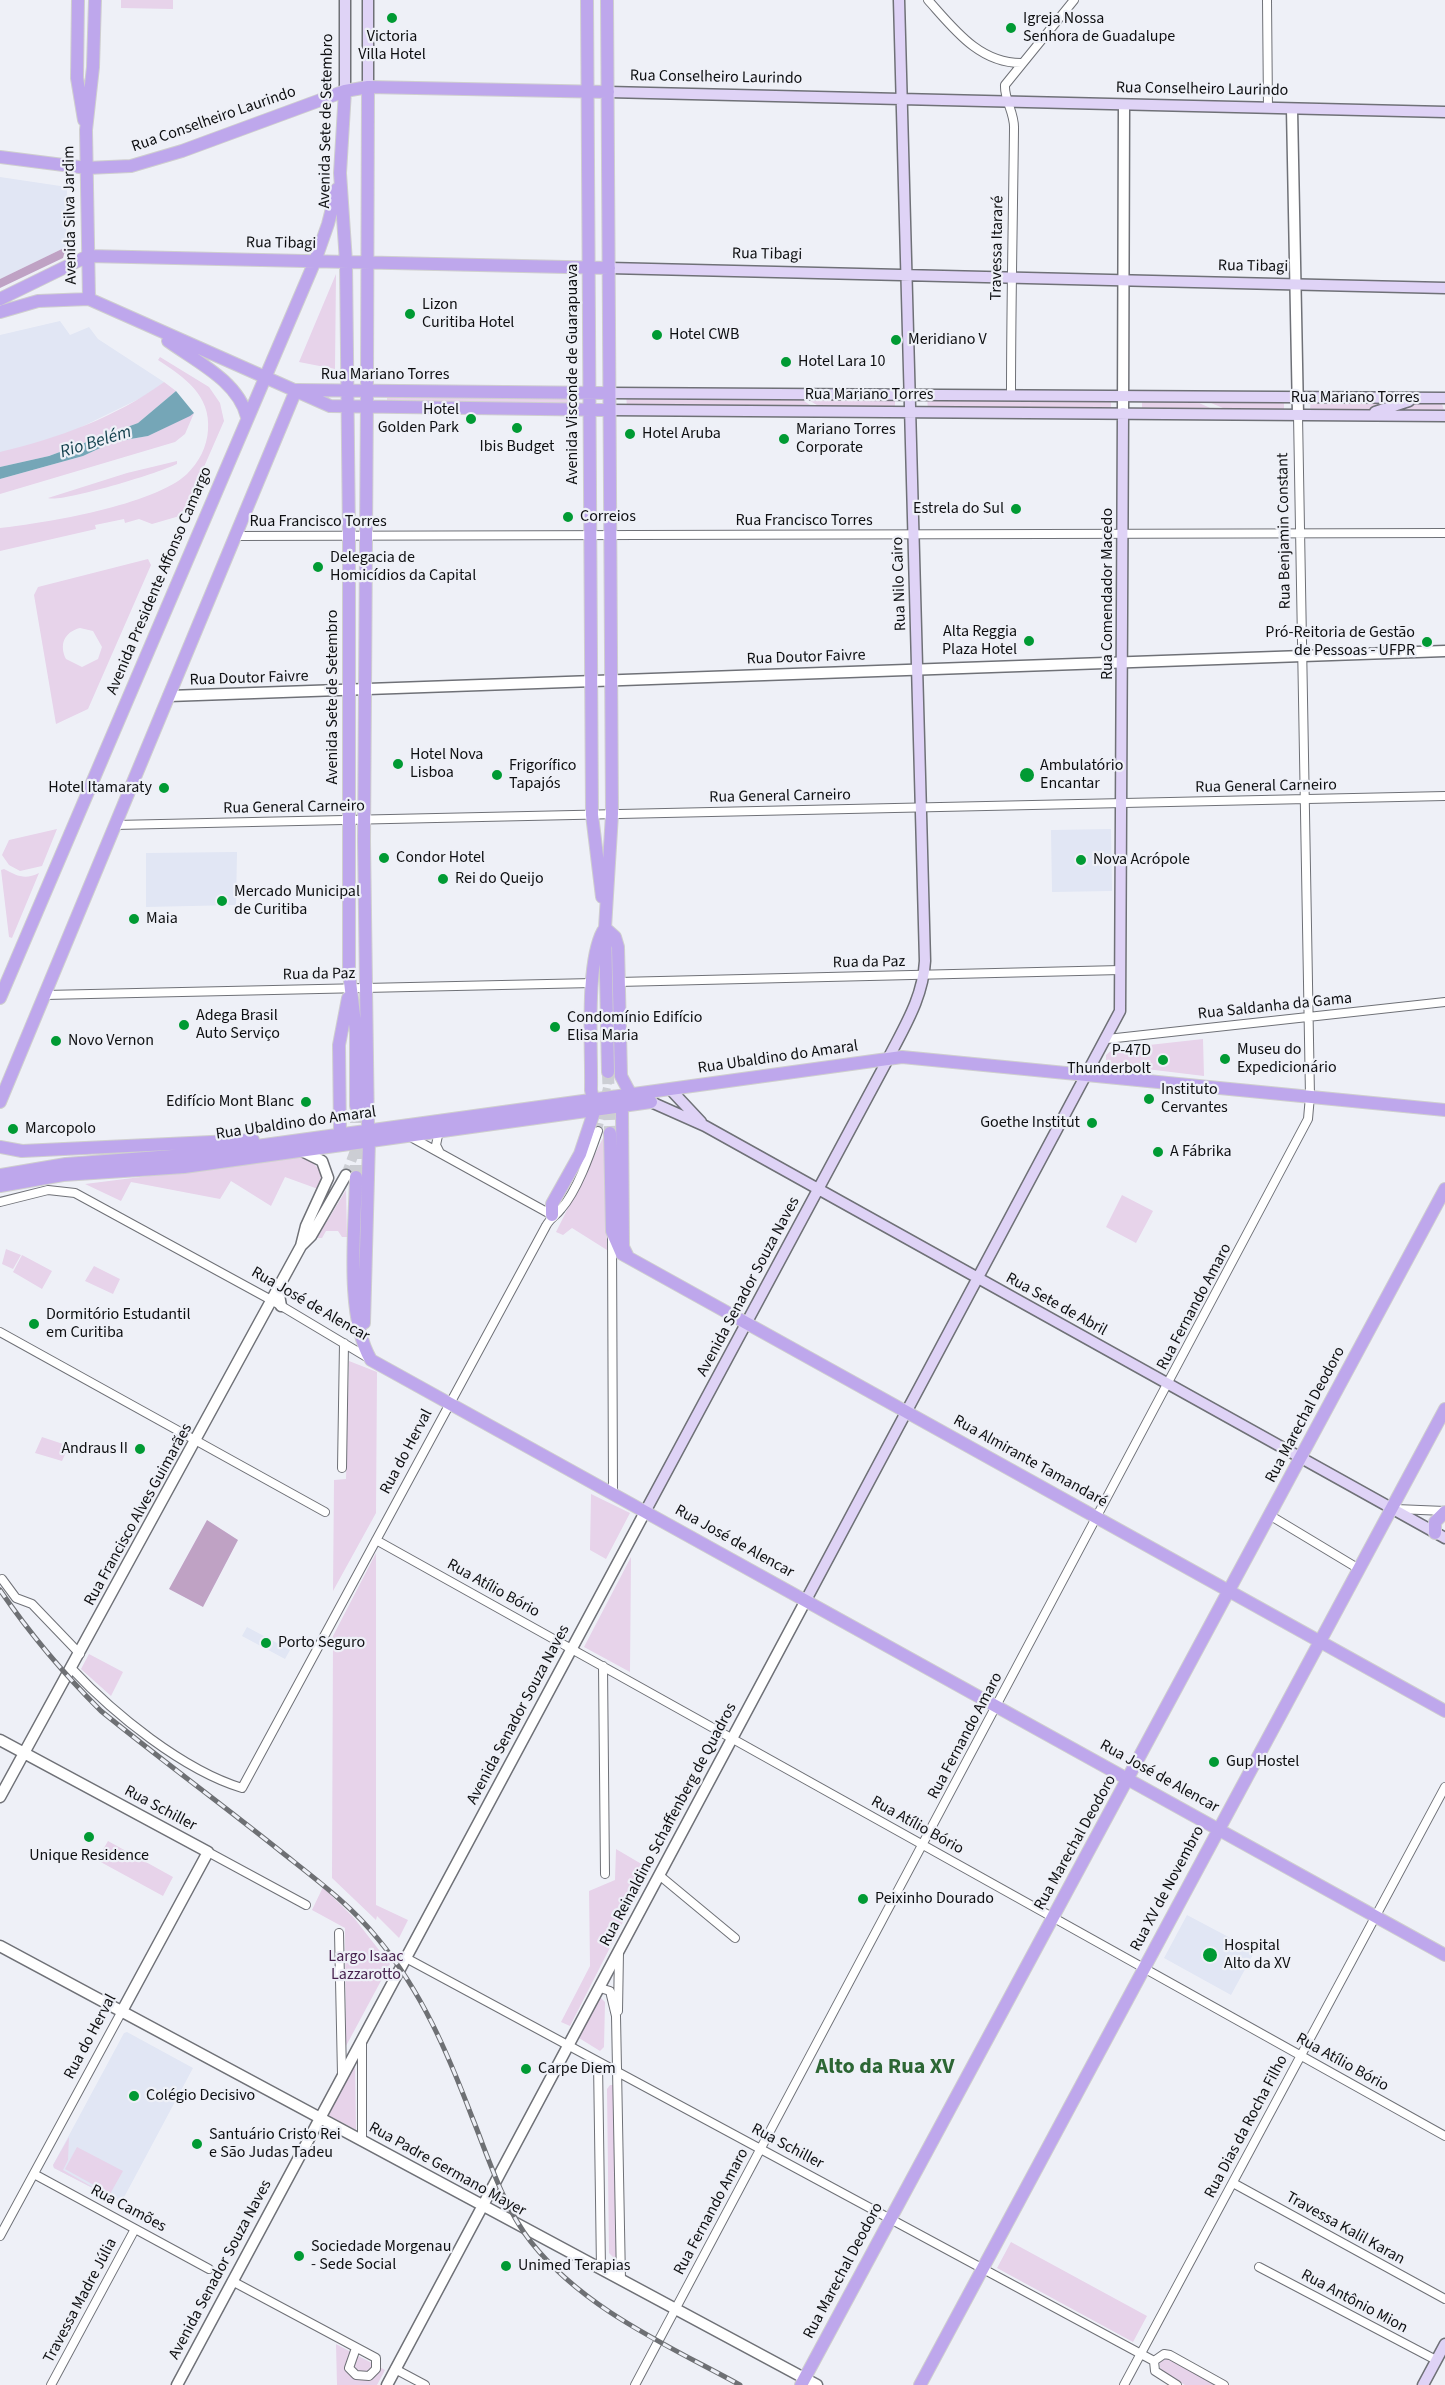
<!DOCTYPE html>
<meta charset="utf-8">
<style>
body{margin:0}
canvas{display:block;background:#eef0f7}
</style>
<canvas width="1445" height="2385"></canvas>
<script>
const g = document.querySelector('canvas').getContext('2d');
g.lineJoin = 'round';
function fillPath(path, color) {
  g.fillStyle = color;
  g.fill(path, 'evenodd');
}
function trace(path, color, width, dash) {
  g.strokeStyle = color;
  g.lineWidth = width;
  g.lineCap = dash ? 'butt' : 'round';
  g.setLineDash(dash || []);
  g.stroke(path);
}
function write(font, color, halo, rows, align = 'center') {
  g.font = font + ' "Source Sans 3",sans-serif';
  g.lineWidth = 4.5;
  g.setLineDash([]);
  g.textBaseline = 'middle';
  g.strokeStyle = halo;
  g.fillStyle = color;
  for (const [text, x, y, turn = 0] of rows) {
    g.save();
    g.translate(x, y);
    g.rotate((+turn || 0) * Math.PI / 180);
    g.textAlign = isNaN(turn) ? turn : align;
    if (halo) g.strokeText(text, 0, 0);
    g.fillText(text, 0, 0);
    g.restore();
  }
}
fillPath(new Path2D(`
 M 0,177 L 67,187 L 66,247 L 0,279 Z
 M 60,321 L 70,335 L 89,327 L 98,339 L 164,382 L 147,395 L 69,433 L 0,456 L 0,335 Z
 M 1111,829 L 1112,891 L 1052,892 L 1051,830 Z
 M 237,852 L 236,905 L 146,907 L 146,853 Z
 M 247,1627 L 290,1650 L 285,1659 L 242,1636 Z
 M 1187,1915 L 1255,1951 L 1231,1995 L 1164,1958 Z
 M 127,2032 L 193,2068 L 121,2203 L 54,2168 L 53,2165 L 124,2033 Z`), '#e1e6f4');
fillPath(new Path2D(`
 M 121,0 L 173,0 L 173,9 L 121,8 Z
 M 336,274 L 335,369 L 299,362 Z
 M 160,357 L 209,387 L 220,403 L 224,421 L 183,515 L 152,524 L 139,519 L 125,523 L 124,519 L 95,525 L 96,529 L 0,551 L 0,528 C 46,523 154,505 187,474 C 199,462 207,447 208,430 C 211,395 184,377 158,360 Z
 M 164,382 L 176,391 L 138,423 L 49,456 L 0,467 L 0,452 C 58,438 115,418 164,382 Z
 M 387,393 L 573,394 L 573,408 L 387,407 Z
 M 626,393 L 795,395 L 819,411 L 627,408 Z
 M 802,396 L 895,396 L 895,412 L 825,410 Z
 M 927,396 L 1111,398 L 1111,411 L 928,411 Z
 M 1142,397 L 1188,398 L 1219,412 L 1142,410 Z
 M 1197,397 L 1284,399 L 1284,412 L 1230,411 Z
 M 1311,398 L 1405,400 L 1366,413 L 1310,411 Z
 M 1416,400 L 1441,401 L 1445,413 L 1381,413 Z
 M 194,413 L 185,434 L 175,442 L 0,494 L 0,479 L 83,456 L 113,442 L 148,436 Z
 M 177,461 L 177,464 C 159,473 61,503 48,498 L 127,473 Z
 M 148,559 L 151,565 L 88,709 L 56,724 L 34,595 L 38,587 ZM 80,628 L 93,631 L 102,647 L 98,659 L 82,667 L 66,659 C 59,645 64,632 80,628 Z
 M 57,829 L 42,866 L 20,871 L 9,865 L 2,855 L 9,840 Z
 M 4,869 C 17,876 25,880 39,873 L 12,938 L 9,937 L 1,870 Z
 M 1203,1039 L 1204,1076 L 1113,1065 L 1106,1060 L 1106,1055 L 1113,1049 Z
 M 606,1132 L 607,1250 L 572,1228 L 563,1235 L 556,1232 Z
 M 300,1157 L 311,1161 L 322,1172 L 318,1189 L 285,1177 L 271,1206 L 231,1181 L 220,1199 L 131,1182 L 121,1201 L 85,1184 Z
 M 346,1190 L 347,1237 L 342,1237 L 338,1231 L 326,1231 L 322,1238 L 317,1238 Z
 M 1122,1195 L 1153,1211 L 1136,1243 L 1106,1227 Z
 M 6,1249 L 21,1255 L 13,1269 L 2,1264 Z
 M 22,1255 L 52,1271 L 42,1289 L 13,1272 Z
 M 94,1266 L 120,1279 L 113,1294 L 85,1281 Z
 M 349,1361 L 377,1372 L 376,1513 L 333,1591 L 334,1480 L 346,1479 Z
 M 42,1437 L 69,1446 L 62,1461 L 35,1453 Z
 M 591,1494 L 630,1513 L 606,1559 L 590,1550 Z
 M 376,1553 L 376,1905 L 408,1920 L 399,1938 L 377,1916 L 376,1920 L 332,1878 L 333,1636 Z
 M 631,1557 L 630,1672 L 584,1647 Z
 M 89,1654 L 123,1672 L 111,1696 L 81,1669 Z
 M 108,1841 L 173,1877 L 163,1896 L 97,1860 Z
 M 616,1849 L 650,1869 L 570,2026 L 561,2022 L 590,1966 L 589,1891 L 615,1880 Z
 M 323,1887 L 354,1918 L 390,1964 L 346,2046 L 345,1928 L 312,1910 Z
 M 599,1996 L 605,2002 L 604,2047 L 600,2051 L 579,2038 Z
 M 355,2065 L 356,2130 L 328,2115 Z
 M 610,2085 L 614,2085 L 618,2256 L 614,2258 L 609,2253 L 607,2089 Z
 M 69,2137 L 68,2160 L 63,2170 L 110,2197 L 54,2168 L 53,2165 Z
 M 77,2147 L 123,2171 L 110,2194 L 65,2169 Z
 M 1011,2242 L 1147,2316 L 1133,2342 L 997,2268 Z
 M 336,2344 L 385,2370 L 377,2385 L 337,2385 Z
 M 1168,2358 L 1217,2385 L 1185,2385 L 1161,2371 L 1159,2362 Z`), '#e7d3ea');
fillPath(new Path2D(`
 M 66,247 L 63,258 L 0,288 L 0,279 Z
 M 207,1520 L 238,1540 L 203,1607 L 169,1589 Z`), '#bfa2c4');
fillPath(new Path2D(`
 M 176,391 L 194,413 L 190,416 L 148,436 L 113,442 L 83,456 L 0,479 L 0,467 L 49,456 L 138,423 Z`), '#75a6b7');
trace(new Path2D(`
 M 598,1131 L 609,1078`), '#ccced4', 8, [8, 4]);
trace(new Path2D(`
 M 346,1175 L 356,1148`), '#ccced4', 10, [10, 5]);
trace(new Path2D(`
 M 608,1072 L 610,1133
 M 356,1177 L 356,1106`), '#ccced4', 12, [12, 6]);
const minor = new Path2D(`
 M 928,0 C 954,29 979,63 1021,63
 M 1267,0 L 1268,108
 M 1011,395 C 1011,306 1013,218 1014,129 C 1015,113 1004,100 1005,85 L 1074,0
 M 236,536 L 1445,533
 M 115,825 L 1445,796
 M 618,982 L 1121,970
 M 45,995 L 593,983
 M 1107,1039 L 1445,1002
 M 439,1131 L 436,1145 L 440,1153
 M 409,1136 L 552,1215
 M 0,1202 L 48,1190 L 75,1193 L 273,1301 L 370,1359
 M 612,1237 L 613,1494
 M 0,1332 L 325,1512
 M 342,1468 L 344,1343
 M 1396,1509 L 1445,1511
 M 1271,1516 L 1359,1569
 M 376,1540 L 1445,2136
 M 2,1579 L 16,1598 L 32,1604 L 80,1654
 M 603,1666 L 605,1874
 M 72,1669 C 114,1714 183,1770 242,1788 L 546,1226 C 550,1218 556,1216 561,1209 C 577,1191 590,1154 598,1131
 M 208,1852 L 306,1905
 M 659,1875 L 735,1938
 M 339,1933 L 342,2075
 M 406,1958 L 1154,2361
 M 600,1988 L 610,1991 L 616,2016 L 621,2280
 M 618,2011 L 619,1952
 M 362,2043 L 362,2141
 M 598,2062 L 601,2269
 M 34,2174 L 209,2269
 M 1233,2183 L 1445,2299
 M 0,2236 L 122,2011
 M 1259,2267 L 1436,2360
 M 232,2281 L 376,2358 L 376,2369 L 369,2376 L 356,2375 L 349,2368 L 356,2348
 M 1154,2361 L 1164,2354 L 1170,2355 L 1224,2385
 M 1154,2361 L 1155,2371 L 1177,2385
 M 395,2369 L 425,2385
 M 51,2385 L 135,2229
 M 635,2385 L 1308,1119 L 1310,1096 L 1298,415
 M 1124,2385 L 1445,1787`);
const tertiary = new Path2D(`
 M 1292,109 L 1298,415
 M 1123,413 L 1124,105
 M 169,696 L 1445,651
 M 301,1246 L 311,1236 L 346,1175
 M 278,1289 L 281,1306
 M 0,1740 L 208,1852 L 122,2011
 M 0,1797 L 301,1246 L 306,1226 L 328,1178 L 322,1161 L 300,1150
 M 0,1946 L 817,2385
 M 177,2385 L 645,1512
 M 387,2385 L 806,1600`);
const secondary = new Path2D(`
 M 368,0 L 368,87
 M 345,91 L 345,0
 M 608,92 L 1445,112
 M 609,268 L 1445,288
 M 609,393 L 1445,398
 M 609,410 L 1445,416
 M 1375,412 L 1409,401
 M 671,1090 L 701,1122
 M 651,1102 L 705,1126 L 1445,1538
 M 645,1512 L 888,1059 C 904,1027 923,998 925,961 L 899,0
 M 806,1600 L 1120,1011 L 1123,413
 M 1423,2385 L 1445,2344`);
const primary = new Path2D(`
 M 78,0 L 77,78 L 84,120
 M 587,0 L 592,815 L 602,897
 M 607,0 L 612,814 L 605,928 L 608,1072
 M 345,91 L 340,173 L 346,262 L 349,537 L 349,973 L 356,1032 L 356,1106
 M 0,157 L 87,168 L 131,166 L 182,151 L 345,91 L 368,87 L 608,92
 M 0,299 L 88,256 L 609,268
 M 89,299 L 86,130 L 93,67 L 95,0
 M 0,312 L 38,301 L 89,299 L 330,406 L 609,410
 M 168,341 C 197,362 238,381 247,417
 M 367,383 L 368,87
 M 297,390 L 609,393
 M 367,391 L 364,841 L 368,1130
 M 605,928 L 615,937 L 618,947 L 621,1076 L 631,1095
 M 0,998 L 315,261 L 328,224 L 337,189
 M 593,1099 L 591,1090 C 592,1051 585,964 603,931
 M 0,1102 L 296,390
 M 622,1105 L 623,1247 L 627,1255
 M 610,1133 L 612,1231 L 622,1254 L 1445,1711
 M 340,1134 L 339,1045 L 348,998
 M 0,1147 L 22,1151 L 253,1140
 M 0,1175 L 66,1164 L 199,1154 L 902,1057 L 1445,1110
 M 356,1177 C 355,1229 345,1316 371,1360 L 1445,1955
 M 0,1186 L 63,1175 L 184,1167 L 651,1102
 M 552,1215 L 552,1204 L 580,1154 L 595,1109
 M 364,1323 L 369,1141
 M 1435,1533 L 1435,1522 L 1445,1512
 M 801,2385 L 1445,1189
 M 920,2385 L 1445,1409`);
trace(minor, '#6f7177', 10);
trace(tertiary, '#6f7177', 13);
trace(secondary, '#6f7177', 13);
trace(primary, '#cfcfcf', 14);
trace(minor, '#fff', 8);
trace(tertiary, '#fff', 10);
trace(secondary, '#dfd3f6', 10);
trace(primary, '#bea7ec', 12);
const rail = new Path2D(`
 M 0,1590 C 30,1634 63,1673 101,1711 C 159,1758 220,1803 279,1850 C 314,1878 350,1904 378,1939 C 422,1992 448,2054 472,2117 C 489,2159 503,2206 531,2242 C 584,2309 667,2345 740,2385`);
trace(rail, '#6e7074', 5);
trace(rail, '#eef0f7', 3, [9]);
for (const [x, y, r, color] of [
 [392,18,6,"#009a33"],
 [1011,28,6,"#009a33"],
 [410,314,6,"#009a33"],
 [657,335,6,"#009a33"],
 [896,340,6,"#009a33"],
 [786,362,6,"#009a33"],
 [471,419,6,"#009a33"],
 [517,428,6,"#009a33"],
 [630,434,6,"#009a33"],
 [784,439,6,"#009a33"],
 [1016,509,6,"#009a33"],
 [568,517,6,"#009a33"],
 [318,567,6,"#009a33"],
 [1029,641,6,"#009a33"],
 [1427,642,6,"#009a33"],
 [398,764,6,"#009a33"],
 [497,775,6,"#009a33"],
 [1027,775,8,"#009a33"],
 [164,788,6,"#009a33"],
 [384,858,6,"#009a33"],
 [1081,860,6,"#009a33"],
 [443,879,6,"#009a33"],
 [222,901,6,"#009a33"],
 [134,919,6,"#009a33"],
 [184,1025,6,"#009a33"],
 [555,1027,6,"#009a33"],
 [56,1041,6,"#009a33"],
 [1225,1059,6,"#009a33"],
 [1163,1060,6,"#009a33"],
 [1149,1099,6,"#009a33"],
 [306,1102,6,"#009a33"],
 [1092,1123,6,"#009a33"],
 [13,1129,6,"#009a33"],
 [1158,1152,6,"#009a33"],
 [34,1324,6,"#009a33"],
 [140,1449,6,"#009a33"],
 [266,1643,6,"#009a33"],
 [1214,1762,6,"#009a33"],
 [89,1837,6,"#009a33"],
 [863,1899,6,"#009a33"],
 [1210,1955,8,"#009a33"],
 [526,2069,6,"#009a33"],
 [134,2096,6,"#009a33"],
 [197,2144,6,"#009a33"],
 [299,2256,6,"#009a33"],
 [506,2266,6,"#009a33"]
]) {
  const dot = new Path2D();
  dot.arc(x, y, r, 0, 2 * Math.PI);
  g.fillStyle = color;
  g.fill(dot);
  trace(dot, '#eef0f7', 2);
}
write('16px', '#0e0f11', '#eef0f7', [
 ["Igreja Nossa",1023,19],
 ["Senhora de Guadalupe",1023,37],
 ["Victoria",392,37,"center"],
 ["Villa Hotel",392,55,"center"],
 ["Lizon",422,305],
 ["Curitiba Hotel",422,323],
 ["Hotel CWB",669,335],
 ["Meridiano V",908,340],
 ["Hotel Lara 10",798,362],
 ["Hotel",459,410,"right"],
 ["Golden Park",459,428,"right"],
 ["Mariano Torres",796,430],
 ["Corporate",796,448],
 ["Hotel Aruba",642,434],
 ["Ibis Budget",517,447,"center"],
 ["Estrela do Sul",1004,509,"right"],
 ["Correios",580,517],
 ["Delegacia de",330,558],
 ["Homicídios da Capital",330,576],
 ["Alta Reggia",1017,632,"right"],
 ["Plaza Hotel",1017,650,"right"],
 ["Pró-Reitoria de Gestão",1415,633,"right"],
 ["de Pessoas - UFPR",1415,651,"right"],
 ["Hotel Nova",410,755],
 ["Lisboa",410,773],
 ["Frigorífico",509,766],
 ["Tapajós",509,784],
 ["Ambulatório",1040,766],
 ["Encantar",1040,784],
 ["Hotel Itamaraty",152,788,"right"],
 ["Condor Hotel",396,858],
 ["Nova Acrópole",1093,860],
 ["Rei do Queijo",455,879],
 ["Mercado Municipal",234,892],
 ["de Curitiba",234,910],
 ["Maia",146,919],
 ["Adega Brasil",196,1016],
 ["Auto Serviço",196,1034],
 ["Condomínio Edifício",567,1018],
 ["Elisa Maria",567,1036],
 ["Novo Vernon",68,1041],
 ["Museu do",1237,1050],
 ["Expedicionário",1237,1068],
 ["P-47D",1151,1051,"right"],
 ["Thunderbolt",1151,1069,"right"],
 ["Instituto",1161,1090],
 ["Cervantes",1161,1108],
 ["Edifício Mont Blanc",294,1102,"right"],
 ["Goethe Institut",1080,1123,"right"],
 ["Marcopolo",25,1129],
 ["A Fábrika",1170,1152],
 ["Dormitório Estudantil",46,1315],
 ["em Curitiba",46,1333],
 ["Andraus II",128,1449,"right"],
 ["Porto Seguro",278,1643],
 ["Gup Hostel",1226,1762],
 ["Unique Residence",89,1856,"center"],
 ["Peixinho Dourado",875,1899],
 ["Hospital",1224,1946],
 ["Alto da XV",1224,1964],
 ["Carpe Diem",538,2069],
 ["Colégio Decisivo",146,2096],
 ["Santuário Cristo Rei",209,2135],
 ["e São Judas Tadeu",209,2153],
 ["Sociedade Morgenau",311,2247],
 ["- Sede Social",311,2265],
 ["Unimed Terapias",518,2266]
], 'left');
write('16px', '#0e0f11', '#eef0f7', [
 ["Rua Conselheiro Laurindo",716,78,1],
 ["Rua Conselheiro Laurindo",1202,90,1],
 ["Rua Conselheiro Laurindo",214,120,-19],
 ["Avenida Sete de Setembro",327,121,-89],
 ["Avenida Silva Jardim",71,215,-91],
 ["Rua Tibagi",281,244,1],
 ["Travessa Itararé",998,248,-89],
 ["Rua Tibagi",767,255,1],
 ["Rua Tibagi",1253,267,1],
 ["Avenida Visconde de Guarapuava",573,374,-90],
 ["Rua Mariano Torres",385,375],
 ["Rua Mariano Torres",869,395],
 ["Rua Mariano Torres",1355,398],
 ["Rua Francisco Torres",804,521],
 ["Rua Francisco Torres",318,522],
 ["Rua Benjamin Constant",1285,531,-91],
 ["Avenida Presidente Affonso Camargo",160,581,-67],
 ["Rua Nilo Cairo",900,584,-92],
 ["Rua Comendador Macedo",1108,594,-90],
 ["Rua Doutor Faivre",806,658,-2],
 ["Rua Doutor Faivre",249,679,-2],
 ["Avenida Sete de Setembro",333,697,-90],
 ["Rua General Carneiro",1266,787,-1],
 ["Rua General Carneiro",780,797,-1],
 ["Rua General Carneiro",294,808,-1],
 ["Rua da Paz",869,963,-1],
 ["Rua da Paz",319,975,-1],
 ["Rua Saldanha da Gama",1275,1007,-6],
 ["Rua Ubaldino do Amaral",778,1058,-8],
 ["Rua Ubaldino do Amaral",296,1124,-8],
 ["Avenida Senador Souza Naves",749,1287,-62],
 ["Rua José de Alencar",310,1305,30],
 ["Rua Sete de Abril",1056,1305,29],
 ["Rua Fernando Amaro",1195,1307,-62],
 ["Rua Marechal Deodoro",1306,1415,-62],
 ["Rua do Herval",407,1452,-62],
 ["Rua Almirante Tamandaré",1030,1462,29],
 ["Rua Francisco Alves Guimarães",139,1515,-61],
 ["Rua José de Alencar",734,1542,29],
 ["Rua Atílio Bório",493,1589,29],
 ["Avenida Senador Souza Naves",519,1715,-62],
 ["Rua Fernando Amaro",966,1736,-62],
 ["Rua José de Alencar",1159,1777,29],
 ["Rua Schiller",160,1809,28],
 ["Rua Reinaldino Schaffenberg de Quadros",669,1825,-62],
 ["Rua Atílio Bório",917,1826,29],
 ["Rua Marechal Deodoro",1076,1843,-61],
 ["Rua XV de Novembro",1168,1889,-62],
 ["Rua do Herval",91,2037,-62],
 ["Rua Atílio Bório",1342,2063,29],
 ["Rua Dias da Rocha Filho",1247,2127,-62],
 ["Rua Schiller",787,2147,28],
 ["Rua Padre Germano Mayer",447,2170,29],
 ["Rua Camões",128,2209,28],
 ["Rua Fernando Amaro",712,2212,-62],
 ["Travessa Kalil Karan",1345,2229,29],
 ["Avenida Senador Souza Naves",221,2270,-62],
 ["Rua Marechal Deodoro",844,2271,-62],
 ["Travessa Madre Júlia",81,2301,-62],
 ["Rua Antônio Mion",1354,2302,28]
]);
write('16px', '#48234f', '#eef0f7', [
 ["Largo Isaac",366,1957],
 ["Lazzarotto",366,1975]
]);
write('italic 18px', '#113e4b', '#eef0f7', [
 ["Rio Belém",96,443,-17]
]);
write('bold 22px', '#2c6634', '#eef0f7', [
 ["Alto da Rua XV",885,2068]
]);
</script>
